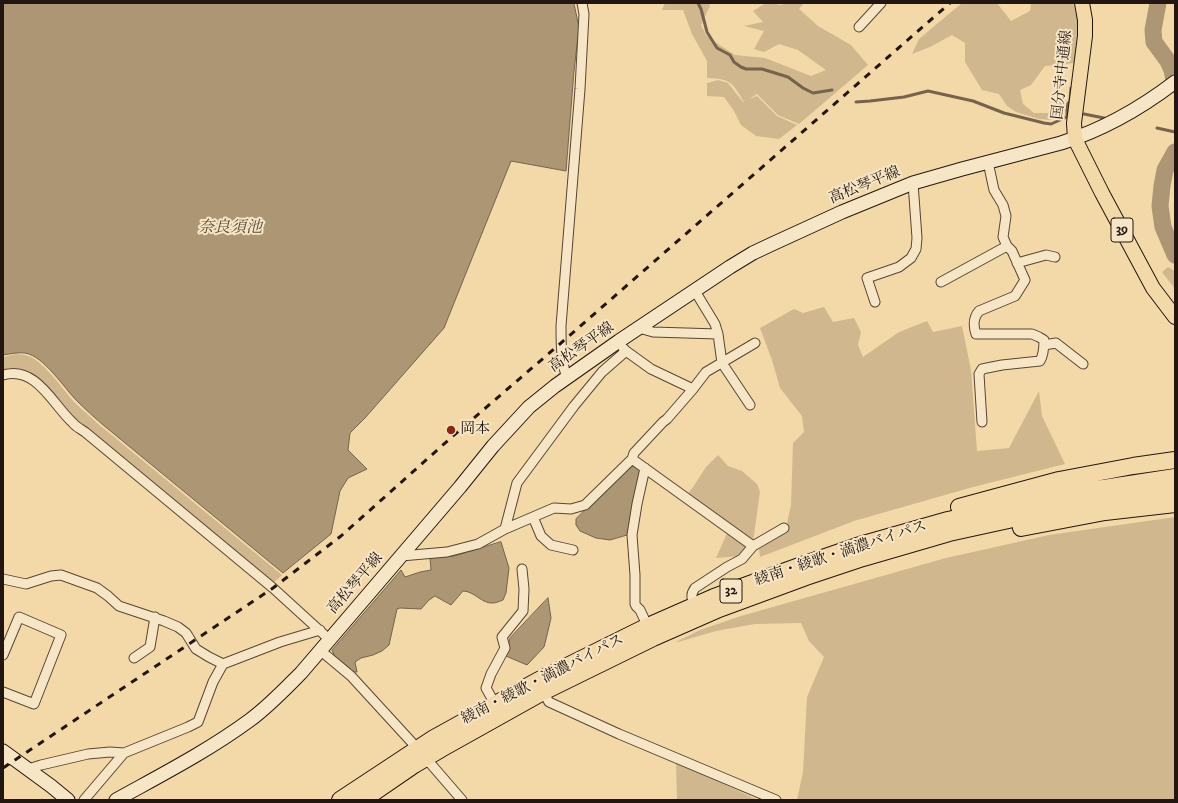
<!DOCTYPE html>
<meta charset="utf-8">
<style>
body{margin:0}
#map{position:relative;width:1178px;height:803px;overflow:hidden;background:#f3d8a8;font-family:"IM FELL DW Pica",serif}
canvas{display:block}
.frame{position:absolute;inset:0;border:4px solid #231610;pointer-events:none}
</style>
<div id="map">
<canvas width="1178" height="803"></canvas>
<div class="frame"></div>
</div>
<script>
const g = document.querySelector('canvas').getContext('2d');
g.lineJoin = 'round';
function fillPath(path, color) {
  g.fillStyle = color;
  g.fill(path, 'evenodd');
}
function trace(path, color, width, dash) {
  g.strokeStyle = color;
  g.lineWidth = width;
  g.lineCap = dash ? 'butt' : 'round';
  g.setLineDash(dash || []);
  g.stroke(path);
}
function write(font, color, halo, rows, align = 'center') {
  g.font = font + ' "IM FELL DW Pica","Noto Serif JP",serif';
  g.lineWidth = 4;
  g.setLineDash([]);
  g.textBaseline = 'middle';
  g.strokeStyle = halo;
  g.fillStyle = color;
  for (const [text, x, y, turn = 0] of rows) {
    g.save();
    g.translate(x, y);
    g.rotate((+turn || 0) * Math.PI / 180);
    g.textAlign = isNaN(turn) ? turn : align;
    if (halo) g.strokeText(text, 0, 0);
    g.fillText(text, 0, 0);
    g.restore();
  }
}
fillPath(new Path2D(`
 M 665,3 L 709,3 L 710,6 L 701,25 L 706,35 L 712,40 L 735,55 L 765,58 L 811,76 L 826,70 L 798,50 L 779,44 L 764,52 L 754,49 L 764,31 L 744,26 L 763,22 L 753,11 L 766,3 L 782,5 L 784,3 L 804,3 L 799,9 L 818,26 L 851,45 L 868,65 L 799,124 L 778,115 L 757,94 L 749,99 L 757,96 L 777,116 L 797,125 L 779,139 L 756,136 L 741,125 L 734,111 L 724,97 L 707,96 L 707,83 L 718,80 L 728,83 L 743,102 L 744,102 C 732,82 731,79 707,78 L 707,61 L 692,34 L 683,10 L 662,10 Z
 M 962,3 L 997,3 L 1011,21 L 1030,11 L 1031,3 L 1060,3 L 1062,4 L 1073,3 L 1078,20 L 1075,63 L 1045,66 L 1031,85 L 1020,90 L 1023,104 L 1034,113 L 1048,113 L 1066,96 L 1063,115 L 1051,120 L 1039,119 L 1016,112 L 1007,106 L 999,94 L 982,90 L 965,62 L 965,43 L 952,35 L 930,47 L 912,54 L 919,39 Z
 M 1168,267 L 1175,271 L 1175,289 L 1162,272 Z
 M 824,307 L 833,322 L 854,318 L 861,332 L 858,345 L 863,357 L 899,332 L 927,321 L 933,332 L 962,326 L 971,370 L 977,451 L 1009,448 L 1039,391 L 1042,416 L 1065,464 L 973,487 L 854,521 L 760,557 L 759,549 L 785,533 L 791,505 L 793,443 L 804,432 L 802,416 L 780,388 L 772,360 L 760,328 L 794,309 L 803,313 Z
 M 16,354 C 22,354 26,355 31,357 C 45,364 64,390 74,402 C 81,409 90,416 97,423 L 282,575 L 272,584 L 73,420 C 59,400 46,377 22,370 C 15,368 9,367 3,370 L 3,357 Z
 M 718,455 L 728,466 L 742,471 L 757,484 L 760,492 L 753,542 L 740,556 L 716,558 L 729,529 L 686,496 L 693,487 L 706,467 Z
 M 1175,517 L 1175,800 L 797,800 L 803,772 L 807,697 L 824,657 L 809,641 L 801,623 L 755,624 L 716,631 L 678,642 L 676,642 L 700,630 L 741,616 L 946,558 L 1049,535 Z
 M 676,762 L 758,800 L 677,800 Z`), '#d0b78e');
const water = new Path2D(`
 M 3,3 L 574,3 L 574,4 L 579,27 L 574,71 L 566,171 L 511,161 L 444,328 L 365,418 L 350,433 L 348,450 L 367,469 L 348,478 L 340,491 L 331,534 L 283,573 L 102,424 C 94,417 85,409 77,401 C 64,388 44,356 25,353 C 18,352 10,354 3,355 Z
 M 630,466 L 638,467 L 642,471 L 627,535 L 610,540 L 596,538 L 580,531 L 576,525 L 576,519 Z
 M 501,542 L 509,568 L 506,593 L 503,600 C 500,601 496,603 493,603 C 482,604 474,591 463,591 L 451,605 L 435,596 L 429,600 L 421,609 L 400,608 L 397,609 L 389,645 L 382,651 L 373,655 L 361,658 L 355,662 L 357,672 L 353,672 L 335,657 L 332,650 L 401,570 L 405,577 L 420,572 L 431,570 L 430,558 L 454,556 Z
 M 548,598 L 551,618 L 547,635 L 544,647 L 527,665 L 506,656 L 510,638 Z`);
fillPath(water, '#ac9674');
trace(water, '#75634c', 1);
trace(new Path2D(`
 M 698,3 L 701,9 L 707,32 L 717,48 L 730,55 L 734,62 L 741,67 L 746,69 L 762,69 L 788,77 L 803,88 L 813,93 L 832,90
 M 856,102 L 870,101 L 904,97 L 928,91 L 973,101 L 1004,113 L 1044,123 L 1051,124 L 1069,116
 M 1084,114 L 1104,118
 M 1067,117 L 1067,105 L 1070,101 L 1071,88
 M 1157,128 L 1175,132`), '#75634c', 3);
trace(new Path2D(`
 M 1158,3 L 1153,30 L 1154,42 L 1168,61 L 1172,70 L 1175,85
 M 1175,152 L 1165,170 L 1162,186 L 1160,206 L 1163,227 L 1175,255`), '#ac9674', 17);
const street = new Path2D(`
 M 859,27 L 881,3
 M 1017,263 L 1046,255 L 1055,257
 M 941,282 L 1007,246
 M 695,291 L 715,324 L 718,334 L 722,363 L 750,405
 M 875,302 L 867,278 L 899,267 L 911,258 L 916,249 L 917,238 L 913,183
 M 639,328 L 653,332 L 718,334
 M 1044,345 L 1056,343 L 1083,364
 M 623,348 L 626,351 L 651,369 L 693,389 L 706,372 L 755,343
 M 3,375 C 36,365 53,405 73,423 C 76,427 81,429 85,432 L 273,588 L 330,640
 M 567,378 C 561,362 561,343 561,326 L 580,89 L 584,14 L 582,3
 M 982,422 L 979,374 L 982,369 L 1002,365 L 1040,361 C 1043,356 1044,347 1044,340 L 1039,337 L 1032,334 L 976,334 C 973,325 973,318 979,311 L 1015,296 L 1025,280 L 1012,251 L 1007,246 L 1003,237 L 1006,216 L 1003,205 L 994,190 L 988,162
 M 632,459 L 753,546
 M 645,468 L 637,504 L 632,535 L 635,575 L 635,604 L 636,606 L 640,610 L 649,629
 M 533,517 L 541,536 L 551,545 L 573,550
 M 505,529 L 554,508 L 571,509 L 585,505 L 632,459 L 634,453 L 663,422 L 667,419 L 693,389
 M 401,556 L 447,552 L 478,544 L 505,529 L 517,483 L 574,406 L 602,372 L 626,351
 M 3,579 L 26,584 L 51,576 L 61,575 L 97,588 L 108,596 L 119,606 L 164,621 L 178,627 L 186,633 L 196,649 L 209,657 L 223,664
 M 694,606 C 692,598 690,595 695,588 L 727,567 L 742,559 L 753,546 L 784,528
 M 321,651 L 351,676 L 417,748 L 462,800
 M 3,655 L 19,617 L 61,635 L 34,704 L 3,692
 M 134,658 L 150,647 L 155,617
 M 541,689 L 549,702 L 619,734 L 776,800
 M 495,704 L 486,688 L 491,674 L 505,648 L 502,637 L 523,611 L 524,589 L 522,569
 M 3,763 L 11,757
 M 28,769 L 41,765 L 88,754 L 110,752 L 124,753 L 188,727 L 198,722 L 213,682 L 223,664 L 280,642 L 320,630
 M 84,800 L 124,753`);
const secondary = new Path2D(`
 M 3,751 L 51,786 L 68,800
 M 116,800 C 161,775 208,751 250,720 C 268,707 285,689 301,673 L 460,487 L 493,446 L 529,407 L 555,386 L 619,341 L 730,267 L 753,253 L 770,245 L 842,212 L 913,183 L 962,169 L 1061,143 C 1102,130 1141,108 1175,82`);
const primary = new Path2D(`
 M 1082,3 L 1085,20 L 1085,36 L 1074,123 L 1075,139 L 1102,193 L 1153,288 L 1175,317`);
const highway = new Path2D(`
 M 959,507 L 1059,480 L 1133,466 L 1175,460
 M 1021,528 L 1105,512 L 1175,504
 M 340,800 L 434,738 L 537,681 L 648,626 L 714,597 L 802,565 L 860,545 L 948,520 L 1065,494 L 1175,477
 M 363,800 L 414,765 L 441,749 L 543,692 L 653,638 L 719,609 L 806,577 L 863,558 L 949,533 L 1068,507 L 1175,490`);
trace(street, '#574636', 11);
trace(secondary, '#231610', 15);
trace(primary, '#231610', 16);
trace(highway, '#231610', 18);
trace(street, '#f7e6c6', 9);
trace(secondary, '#f7e6c6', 13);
trace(primary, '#f3d8a8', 14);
trace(highway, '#f3d8a8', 16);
trace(new Path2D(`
 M 3,768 L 273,588 L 341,536 L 453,436 L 561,343 L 950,3`), '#231610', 3, [7, 7]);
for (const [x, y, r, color] of [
 [451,430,5,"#8f2418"]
]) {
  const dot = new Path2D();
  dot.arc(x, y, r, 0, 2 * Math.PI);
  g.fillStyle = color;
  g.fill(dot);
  trace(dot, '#f7e6c6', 1.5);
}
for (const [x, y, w] of [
 [1122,230,22],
 [731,591,22]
]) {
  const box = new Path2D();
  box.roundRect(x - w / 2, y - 12, w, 24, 3);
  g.fillStyle = '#f7e6c6';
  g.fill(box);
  trace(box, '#231610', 1);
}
write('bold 14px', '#231610', null, [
 ["39",1122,230],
 ["32",731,591]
]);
write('15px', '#231610', '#f7e6c6', [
 ["国分寺中通線",1063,75,-84],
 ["高松琴平線",865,186,-22],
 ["高松琴平線",582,348,-35],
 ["綾南・綾歌・満濃バイパス",841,554,-18],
 ["高松琴平線",356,584,-49],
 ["綾南・綾歌・満濃バイパス",543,680,-27]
]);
write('15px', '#231610', '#f7e6c6', [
 ["岡本",460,430]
], 'left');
write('italic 16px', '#5a4938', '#f7e6c6', [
 ["奈良須池",230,229]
]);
</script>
